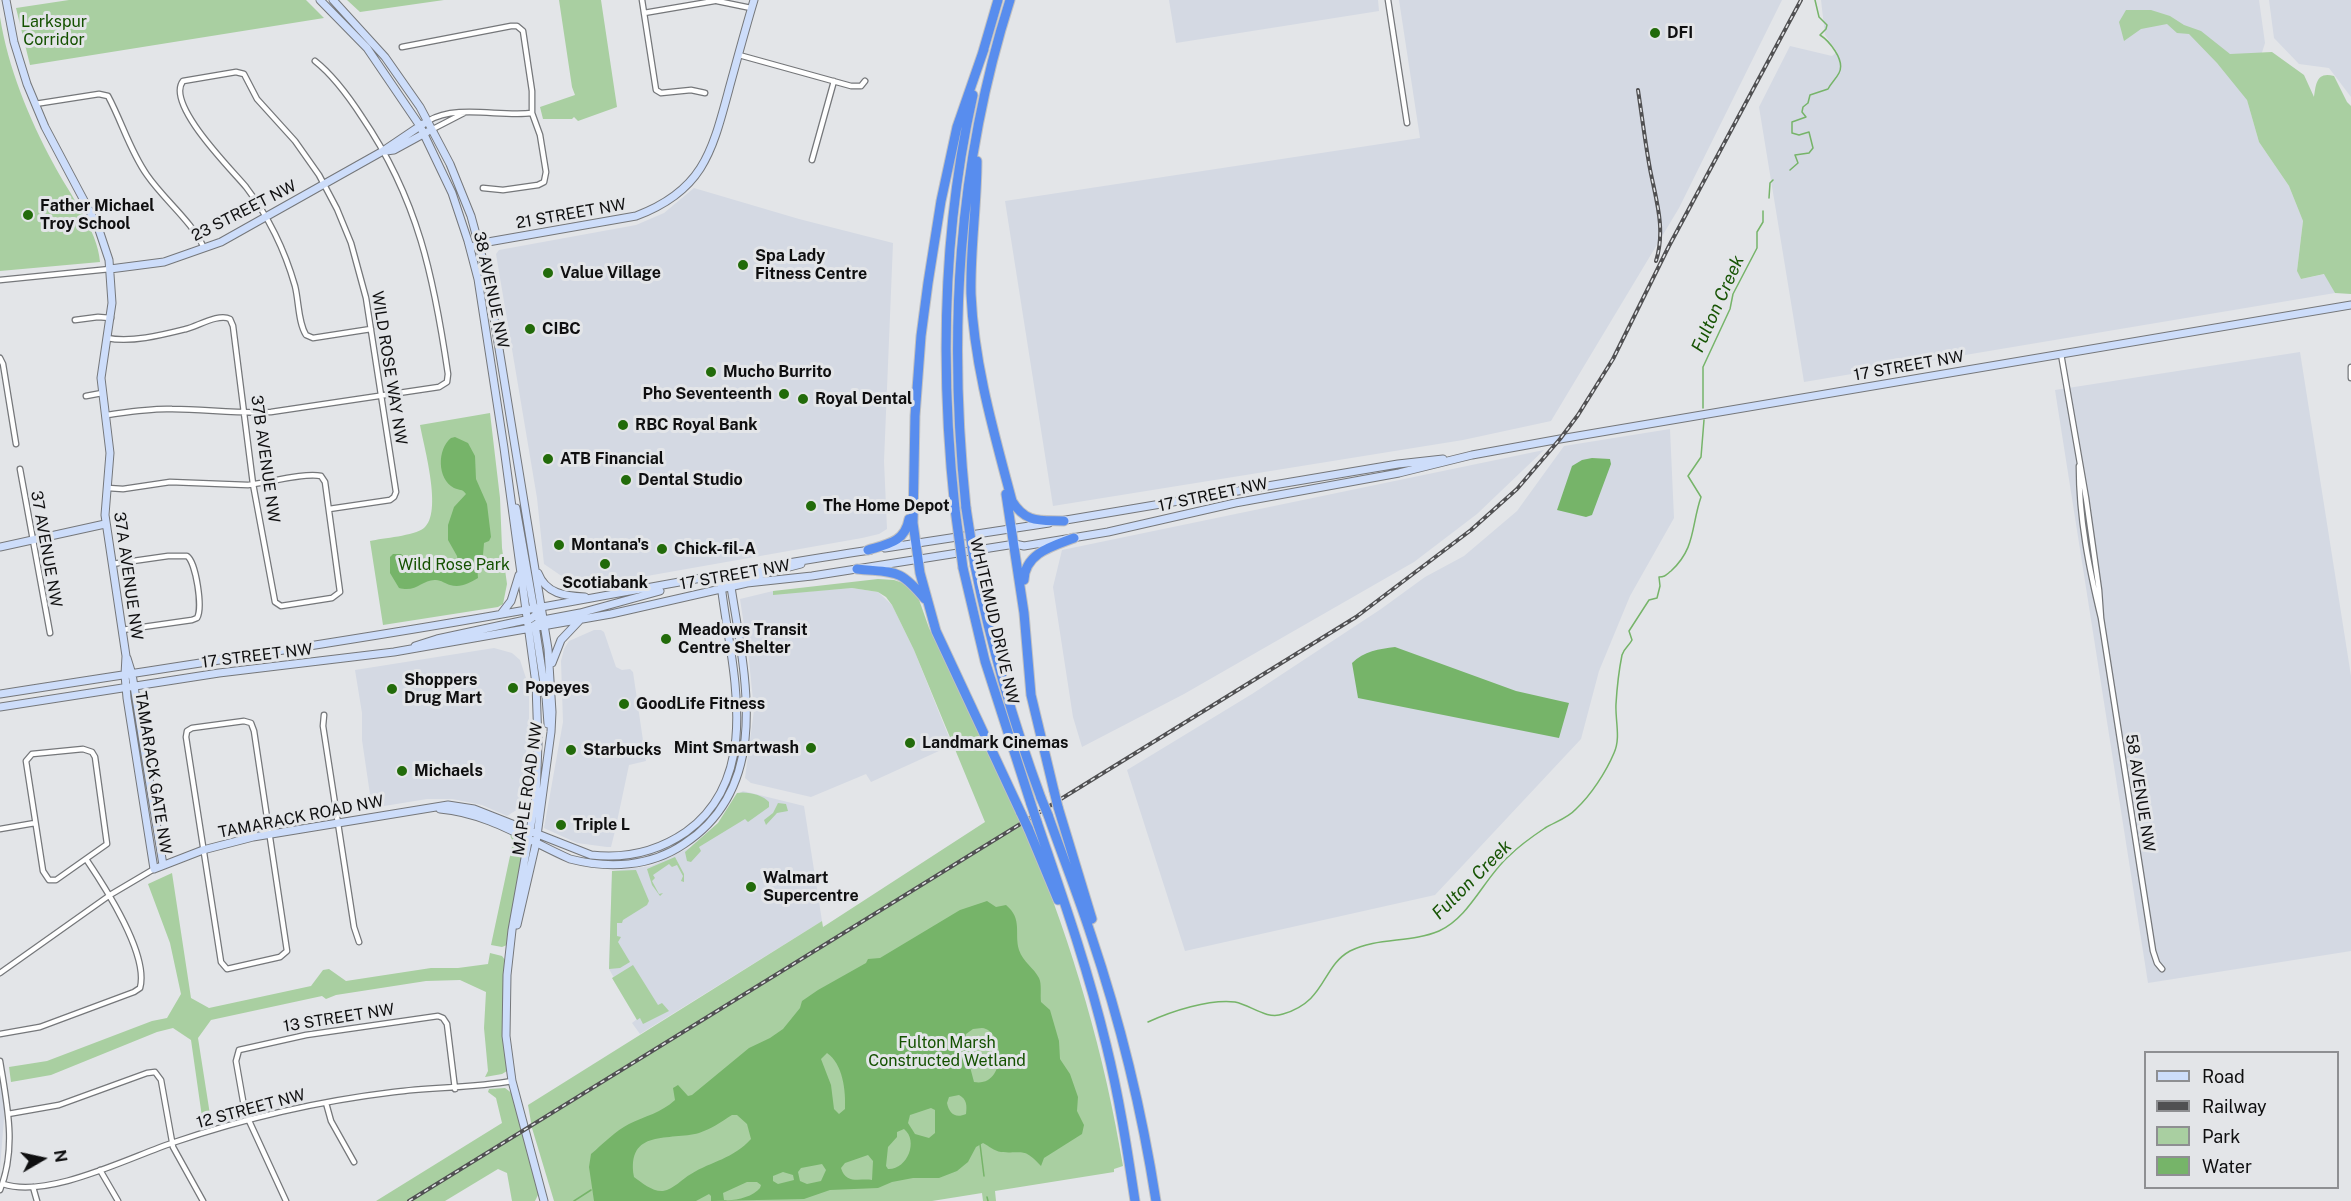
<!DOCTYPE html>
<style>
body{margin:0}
#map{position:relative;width:2351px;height:1201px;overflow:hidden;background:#e3e5e8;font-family:"Public Sans",sans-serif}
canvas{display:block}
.legend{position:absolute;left:2144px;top:1051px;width:195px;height:138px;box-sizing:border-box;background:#e3e5e8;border:2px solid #8e8f92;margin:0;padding:8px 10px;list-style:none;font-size:18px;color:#0f0f10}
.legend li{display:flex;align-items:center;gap:12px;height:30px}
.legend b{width:30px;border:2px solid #8e8f92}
.north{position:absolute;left:12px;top:1129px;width:60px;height:60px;-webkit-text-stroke:4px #e3e5e8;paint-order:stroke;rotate:81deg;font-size:16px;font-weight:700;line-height:24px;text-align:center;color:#0f0f10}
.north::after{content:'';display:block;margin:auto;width:21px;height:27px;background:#0f0f10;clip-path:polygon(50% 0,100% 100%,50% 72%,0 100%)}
</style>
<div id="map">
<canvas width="2351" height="1201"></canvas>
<ul class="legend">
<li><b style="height:8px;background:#cdddfa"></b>Road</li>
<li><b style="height:8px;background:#505052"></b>Railway</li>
<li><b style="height:16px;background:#a9cfa1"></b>Park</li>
<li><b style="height:16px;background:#76b469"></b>Water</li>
</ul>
<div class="north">N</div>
</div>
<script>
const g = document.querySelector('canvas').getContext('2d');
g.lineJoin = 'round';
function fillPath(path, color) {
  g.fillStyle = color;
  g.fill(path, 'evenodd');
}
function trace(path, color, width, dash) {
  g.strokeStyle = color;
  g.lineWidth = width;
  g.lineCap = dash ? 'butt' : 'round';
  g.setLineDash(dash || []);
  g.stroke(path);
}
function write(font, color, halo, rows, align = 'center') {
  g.font = font + ' "Public Sans",sans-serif';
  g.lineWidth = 6;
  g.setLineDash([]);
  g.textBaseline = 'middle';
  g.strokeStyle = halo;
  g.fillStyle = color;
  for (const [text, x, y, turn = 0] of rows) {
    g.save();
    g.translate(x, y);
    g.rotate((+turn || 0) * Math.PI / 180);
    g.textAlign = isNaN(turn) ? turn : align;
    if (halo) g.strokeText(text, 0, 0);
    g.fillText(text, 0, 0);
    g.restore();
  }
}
fillPath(new Path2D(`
 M 1169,0 L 1378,0 L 1379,11 L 1176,43 Z
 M 1399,0 L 1782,0 L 1679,208 L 1551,421 L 1463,440 L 1053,506 L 1005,201 L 1420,138 Z
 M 1821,0 L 2259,0 L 2265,43 L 2247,100 L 2259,142 L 2289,186 L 2303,221 L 2297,271 L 2301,279 L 2325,274 L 2335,293 L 1804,382 L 1759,107 L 1790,46 L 1832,56 L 1837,52 L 1825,35 Z
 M 2269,0 L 2351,0 L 2351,97 L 2329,68 L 2299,64 L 2274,38 Z
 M 694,188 L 799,219 L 893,243 L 884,461 L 887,529 L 879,534 L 862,538 L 579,588 L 544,564 L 537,498 L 496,254 L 499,250 L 636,225 L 664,213 Z
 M 2300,352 L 2351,676 L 2351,951 L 2148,983 L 2055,390 Z
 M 1670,429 L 1674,518 L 1630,596 L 1599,671 L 1581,739 L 1435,895 L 1185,951 L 1127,770 L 1252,694 L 1381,609 L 1425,577 L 1464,556 L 1517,511 L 1564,446 Z
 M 1544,450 L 1477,514 L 1414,562 L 1184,694 L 1082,747 L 1073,717 L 1053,587 L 1062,550 Z
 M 852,588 L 878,592 L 892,605 L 914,650 L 952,745 L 871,782 L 866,774 L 811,797 L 751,783 L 745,778 L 754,710 L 748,651 L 740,599 L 773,591 L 774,594 Z
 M 594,630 L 601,630 L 604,632 L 616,667 L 622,670 L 630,669 L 633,672 L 646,761 L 629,765 L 615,831 L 611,847 L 607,847 L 577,843 L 544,828 L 563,722 L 561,661 L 564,649 L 569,641 Z
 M 494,648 L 512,653 L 520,660 L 529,687 L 529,733 L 518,809 L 507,816 L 482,805 L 452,799 L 427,799 L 372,808 L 362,740 L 362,713 L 355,670 Z
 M 743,791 L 804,806 L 822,921 L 640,1034 L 632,1023 L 637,1019 L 609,969 L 612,871 L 651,866 L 689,848 L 718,823 L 736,795 Z
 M 0,1074 L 5,1106 L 0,1168 Z`), '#d4d9e3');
fillPath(new Path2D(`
 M 69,0 L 306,0 L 324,18 L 30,65 L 16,8 Z
 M 347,0 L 444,0 L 360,12 Z
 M 559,0 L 601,0 L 617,107 L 578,121 L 574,117 L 572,119 L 543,119 L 540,107 L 575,95 L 572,87 Z
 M 2126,10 L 2151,10 L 2170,16 L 2184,25 L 2201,31 L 2230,54 L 2272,52 L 2304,75 L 2314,97 C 2316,85 2316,71 2334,76 L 2347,102 L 2351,106 L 2351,294 L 2335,293 L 2324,274 L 2301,279 L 2297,271 L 2303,221 L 2289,186 L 2259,142 L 2247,100 L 2217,63 L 2189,34 L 2177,33 L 2167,24 L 2141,29 L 2124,41 L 2119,22 Z
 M 0,17 C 8,68 29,118 53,163 C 68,192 98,230 100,262 L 0,271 Z
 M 490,413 L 500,498 L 502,548 L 507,584 L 503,604 L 498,607 L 383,625 L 370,541 C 383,538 414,536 424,528 C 443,513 424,447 420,425 Z
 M 878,579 L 894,580 L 903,583 L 905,581 L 917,594 L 929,628 C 964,699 1000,770 1030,842 C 1073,946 1105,1056 1123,1166 L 1114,1169 L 1114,1172 L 995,1191 L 996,1201 L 983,1201 L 982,1193 L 932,1201 L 554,1201 L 532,1128 L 528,1105 L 822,921 L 823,927 L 985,822 L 914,650 L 892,605 L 886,597 L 878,592 L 852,588 L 773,595 L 773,591 Z
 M 737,793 C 747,791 763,795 769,802 L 769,807 L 748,822 L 745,819 L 699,847 L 701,851 L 691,862 L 687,861 L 685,852 L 718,823 Z
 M 778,803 L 786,804 L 788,811 L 777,813 L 766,825 L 764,820 L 773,813 Z
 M 510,835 L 525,844 L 507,945 L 502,947 L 491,945 L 513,842 Z
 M 675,857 L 684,874 L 684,882 L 681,881 L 683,876 L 677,865 L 672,867 L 669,864 L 653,875 L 655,878 L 652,881 L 659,894 L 663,893 L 660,896 L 652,885 L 647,869 Z
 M 636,870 L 649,901 L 647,905 L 623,920 L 622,923 L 617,923 L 617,936 L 621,937 L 618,942 L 630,962 L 620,968 L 609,969 L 612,871 Z
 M 172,873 L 191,998 L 209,1008 L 311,986 L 323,970 L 329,969 L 346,981 L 431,968 L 458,968 L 488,964 L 490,953 L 502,956 L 505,960 L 502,1021 L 507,1071 L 502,1074 L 485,1077 L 488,1071 L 484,1028 L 486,992 L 460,980 L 426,981 L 336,995 L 326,999 L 322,996 L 211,1020 L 198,1038 L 211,1121 L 203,1124 L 191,1040 L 173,1028 L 157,1032 L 51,1075 L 11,1082 L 9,1067 L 47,1061 L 152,1021 L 167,1018 L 181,994 L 170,943 L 148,884 Z
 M 633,965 L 658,1005 L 662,1003 L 669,1011 L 643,1024 L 640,1018 L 637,1020 L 612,978 Z
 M 505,1088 L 513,1094 L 539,1193 L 535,1201 L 512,1201 L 507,1173 L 498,1169 L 445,1201 L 376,1201 L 502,1123 L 496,1098 L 488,1092 L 489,1089 Z`), '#a9cfa1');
fillPath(new Path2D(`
 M 455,437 L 468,443 L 475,456 L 476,479 L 487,504 L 491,537 L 489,541 L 484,543 L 483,555 L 488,558 L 488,561 L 477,565 L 478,578 C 469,583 461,588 450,585 C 446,584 441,580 436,580 C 422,579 417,593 399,588 L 390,573 L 390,557 L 393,554 L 401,554 L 407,559 L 416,560 C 425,573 431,570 444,569 C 451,568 453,569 458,563 L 457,556 L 448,540 L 448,525 L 454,507 L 466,494 C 462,488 460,491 454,488 C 437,479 437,449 451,438 Z
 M 1592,458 L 1610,459 L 1611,464 L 1592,515 L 1586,517 L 1557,510 L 1572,466 L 1582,460 Z
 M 1395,647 L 1516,691 L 1569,703 L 1559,738 L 1358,698 L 1352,663 C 1364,651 1379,649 1395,647 Z
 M 987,901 L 996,907 L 1006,905 C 1023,919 1014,933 1019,950 C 1023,962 1034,968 1039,978 C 1042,984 1040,995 1041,1002 L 1050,1010 L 1059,1041 L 1060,1059 L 1070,1074 L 1078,1097 L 1077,1111 L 1084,1125 L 1082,1134 L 1044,1158 L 1041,1166 C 1023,1147 1024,1154 1001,1152 C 994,1151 989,1146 983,1143 L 976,1147 L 968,1162 L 957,1171 L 939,1178 L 913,1178 L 892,1182 L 878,1188 L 830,1190 L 804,1199 L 711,1201 L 711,1196 L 709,1194 L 696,1201 L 594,1201 L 589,1167 L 591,1154 C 603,1144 615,1131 629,1124 C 645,1116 661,1113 675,1100 L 673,1088 L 678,1085 L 688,1096 L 692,1095 L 749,1048 L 770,1038 L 783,1029 L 800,1008 L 802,1001 L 818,990 L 866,963 L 868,959 L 880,958 L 960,910 ZM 982,1028 C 1005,1030 1007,1088 974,1082 L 964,1044 L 966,1034 L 973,1029 ZM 827,1053 C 843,1064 846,1091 845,1109 L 839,1114 L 834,1109 L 831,1085 L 821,1059 ZM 959,1095 C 967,1099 967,1106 966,1114 C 955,1119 949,1113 947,1103 L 949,1097 ZM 931,1108 L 935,1110 L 935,1133 L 929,1138 L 915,1134 L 908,1123 L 910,1115 ZM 732,1115 L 737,1115 L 747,1124 L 751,1139 C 733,1159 712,1161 691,1174 C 682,1179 674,1189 663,1191 C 653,1192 642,1183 634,1177 C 626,1128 670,1141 699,1133 C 711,1129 721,1122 732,1115 ZM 904,1129 C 919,1141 907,1170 888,1169 L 886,1166 L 888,1147 L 897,1137 L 897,1132 ZM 868,1155 L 873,1161 L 872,1180 C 860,1178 846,1185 841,1168 L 845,1163 ZM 822,1164 L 826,1170 L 821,1181 L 807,1184 L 800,1181 L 798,1172 L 801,1168 ZM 783,1172 L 793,1175 L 794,1180 L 778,1184 L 773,1181 L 773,1176 ZM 747,1182 L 757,1182 L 761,1185 L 760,1188 C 753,1197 735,1201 724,1200 L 723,1193 Z`), '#76b469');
trace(new Path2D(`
 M 1790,170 L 1798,163 L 1795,155 L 1809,153 L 1813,148 L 1809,132 L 1799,135 L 1792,133 L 1792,122 L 1806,117 L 1802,112 L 1803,107 L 1808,103 L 1810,95 L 1828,89 C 1831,83 1836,79 1839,73 C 1846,60 1828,40 1820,35 L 1826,29 L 1827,25 L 1819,17 L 1815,0
 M 1769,198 L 1770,183 L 1773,180
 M 1703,408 L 1703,367 L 1730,309 L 1733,294 L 1757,248 L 1757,232 L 1763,222 L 1763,211
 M 1148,1022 C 1172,1011 1209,999 1235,1002 C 1251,1005 1266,1020 1283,1014 C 1327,1001 1321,967 1350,951 C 1377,937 1411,943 1439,931 C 1470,917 1484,878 1509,856 C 1520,845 1533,836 1545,828 C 1555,822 1568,818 1576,809 C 1591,795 1606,772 1614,753 C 1621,738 1615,720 1616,704 C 1617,687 1619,670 1622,655 C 1624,648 1629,646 1632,640 L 1629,631 L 1649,600 L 1657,598 L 1660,586 L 1659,577 C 1665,577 1666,575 1671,571 C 1696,548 1691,526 1701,497 L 1688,476 L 1701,457 L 1704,420
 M 980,1144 L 984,1176
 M 987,1197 L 988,1201
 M 574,1201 L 591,1190`), '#76b469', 1.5);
const street = new Path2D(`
 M 642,0 L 656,90 L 661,93 L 691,90 L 705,93
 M 1388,0 L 1407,123
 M 717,1 L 751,8
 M 644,13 L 720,0
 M 402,47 L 511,26 L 517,26 L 523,31 L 532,91 L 532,113 L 540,135 L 546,172 L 544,182 L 538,185 L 503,190 L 483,188
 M 739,55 L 851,86 L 861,86 L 865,81
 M 35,104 L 99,94 L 108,96 C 122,122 130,151 147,175 C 165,201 191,220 204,248
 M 428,121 C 457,104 499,117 532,113
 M 433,129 L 464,113
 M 812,160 L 834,81
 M 0,280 L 110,269
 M 75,320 L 98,317 L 111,318
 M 107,338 C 131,343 162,335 186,329 C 198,326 219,313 230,319 L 233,326 L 253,484 L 275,602 L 281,606 L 332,598 L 340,592 L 325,482 L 321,476 C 306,472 266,483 248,485 L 170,482 L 123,489 L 108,488
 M 2061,354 L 2086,498 L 2099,590 L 2101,618 C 2089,568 2079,519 2079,466
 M 0,358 L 3,364 L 16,444
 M 2351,367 L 2351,378
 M 86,396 L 102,393
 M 106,415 C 128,412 150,408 172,409 C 205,409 238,414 271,412 L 439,387 L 447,382 L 448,374 C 434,278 418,199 362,117 C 349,97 334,76 315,61
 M 20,469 L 50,633
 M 329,509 L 390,500 L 394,497 L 396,492 L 366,298 L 351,243 L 337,209 L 319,175 L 295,141 L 257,99 L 244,74 L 236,72 L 183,81 C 165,104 232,170 246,187 C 268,216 285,251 295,286 C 299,302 298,322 306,335 L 313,338 L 371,329
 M 112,564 L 168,556 L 187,556 C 196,562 203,608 197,618 L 192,620 L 122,630
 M 2101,618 L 2153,951 L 2157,963 L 2162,969
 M 324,715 L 323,726 L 354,927 L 359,942
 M 244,721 L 251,723 L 254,731 L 287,951 L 280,957 L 227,969 L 221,962 L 186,737 L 187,731 L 192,728 Z
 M 83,749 L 92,752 L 95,757 L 107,844 L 56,880 L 49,880 L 43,871 L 26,761 L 32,754 Z
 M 0,829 L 35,823
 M 0,973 L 110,895 L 154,869
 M 0,1034 L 40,1027 L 134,992 L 140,988 C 149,955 105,887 86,859
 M 0,1061 C 7,1105 17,1148 0,1190
 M 326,1103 L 331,1121 L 354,1162
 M 8,1114 L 59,1105 L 147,1073 L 155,1072 L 161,1080 L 173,1147 L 203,1201
 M 100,1170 L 118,1201
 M 3,1184 C 48,1199 128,1158 172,1143 C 245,1118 319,1101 394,1092 C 434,1087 473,1088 512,1081
 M 33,1187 L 37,1201
 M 286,1201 L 245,1112 L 236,1061 L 239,1050 L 306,1035 L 438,1016 L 443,1018 L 447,1024 L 455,1089`);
const secondary = new Path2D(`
 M 6,0 L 14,42 L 27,84 L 45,127 L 98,227 L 109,260 L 112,303 L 101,378 L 110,453 L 105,515 L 126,656 L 125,675 L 127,698 L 154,869 L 203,850 L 253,837 L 448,805 L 474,809 L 591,855 C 626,859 657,852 686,832 C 768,773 728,658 720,576
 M 320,0 L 367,48 L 420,126 L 452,193 L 468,241 L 478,279 L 504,448 L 536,684 L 538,743 L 536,797 L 512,930 L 507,975 L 506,1036 L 512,1081 L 544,1201
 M 333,0 L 385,57 L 420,107 L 450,164 L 471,216 L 487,275 L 548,649 L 552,712 L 551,732 L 536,843 L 517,925
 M 386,151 L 394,150 L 427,132
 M 470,247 L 488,242 L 636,216 C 703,191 712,152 729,89 C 737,60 745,30 754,0
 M 110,269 L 164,262 L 221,242 L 383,151 L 423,124
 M 516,508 L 533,604 L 540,623
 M 1060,521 L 1398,464 L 1443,459
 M 0,547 L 105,524
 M 885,548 L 1049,523
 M 538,573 C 546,594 565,596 585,597
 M 728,583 L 801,564
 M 501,614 L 511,601 L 519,575
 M 535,625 L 546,697 L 548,724
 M 530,628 L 543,620 L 580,613 L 660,591
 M 415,646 L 437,639 L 530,619 L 539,613
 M 127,658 L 132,674 L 163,865
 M 552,663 L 561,640 L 579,621
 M 0,694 C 152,670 304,648 456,622 C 594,599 732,570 871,550
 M 0,707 L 219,673 L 394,652 L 611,614 L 747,583 L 812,576 L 1015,544 L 1024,546 L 1108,532 L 1235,503 L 1399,473 L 1472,455 L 1560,439 L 2351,305
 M 440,809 C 488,813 527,840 570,859 C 609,869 650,867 684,844 C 777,783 742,665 729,574`);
const highway = new Path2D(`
 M 984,49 L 957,127 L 941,201 L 928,283 L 921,336 L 915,416 L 913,523 L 920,573 L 936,631 L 1021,813
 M 982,55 L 998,0
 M 977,161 C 977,205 970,249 971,294 C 974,365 994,433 1012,501 C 1026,524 1041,520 1064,521
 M 1006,494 L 1024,613 L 1031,695 L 1054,791
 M 966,508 C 948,335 957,166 1010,0
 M 955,509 C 940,369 942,232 973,95
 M 868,550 C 888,544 905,542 909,519
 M 975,566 C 991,645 1013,722 1041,798
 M 963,568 L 985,661 L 1031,804
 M 857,569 C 896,573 899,568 925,599
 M 1024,580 C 1025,553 1053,546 1074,538
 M 1058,807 L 1092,919
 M 1048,815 C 1062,855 1078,895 1091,935 C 1120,1021 1142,1111 1156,1201
 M 1037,822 C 1062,895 1088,969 1106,1044 C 1119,1096 1127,1148 1135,1201
 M 1028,828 L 1058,900`);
trace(street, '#75777a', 7);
trace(secondary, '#75777a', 9);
trace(highway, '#c1c1c1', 11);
trace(street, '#fff', 4.5);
trace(secondary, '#cdddfa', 7);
trace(highway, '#588dee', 9);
const rail = new Path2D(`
 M 1638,90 C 1642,116 1645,142 1650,169 C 1656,200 1666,229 1656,261
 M 409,1201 L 1356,617 L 1471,530 L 1517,489 L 1560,439 L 1578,415 L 1613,359 L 1669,246 L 1801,0`);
trace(rail, '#505052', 4);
trace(rail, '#e3e5e8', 1.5, [4.5]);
const highwayBridge = new Path2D(`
 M 966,508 L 975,566
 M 955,509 L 963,568
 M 1054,791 L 1058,807
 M 1041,798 L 1048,815
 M 1031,804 L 1037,822
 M 1021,813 L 1028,828`);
trace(highwayBridge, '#c1c1c1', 11, []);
trace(highwayBridge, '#588dee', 9);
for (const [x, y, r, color] of [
 [1655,33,6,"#226b0a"],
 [28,215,6,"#226b0a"],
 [743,265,6,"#226b0a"],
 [548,273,6,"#226b0a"],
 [530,329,6,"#226b0a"],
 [711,372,6,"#226b0a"],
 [784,394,6,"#226b0a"],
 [803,399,6,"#226b0a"],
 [623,425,6,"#226b0a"],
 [548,459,6,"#226b0a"],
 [626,480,6,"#226b0a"],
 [811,506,6,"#226b0a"],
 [559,545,6,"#226b0a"],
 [662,549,6,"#226b0a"],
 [605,564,6,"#226b0a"],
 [666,639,6,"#226b0a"],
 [513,688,6,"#226b0a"],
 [392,689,6,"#226b0a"],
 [624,704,6,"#226b0a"],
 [910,743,6,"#226b0a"],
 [811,748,6,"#226b0a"],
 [571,750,6,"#226b0a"],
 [402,771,6,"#226b0a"],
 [561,825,6,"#226b0a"],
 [751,887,6,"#226b0a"]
]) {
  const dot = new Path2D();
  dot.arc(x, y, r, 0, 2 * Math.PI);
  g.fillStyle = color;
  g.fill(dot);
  trace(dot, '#e3e5e8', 2);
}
write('16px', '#145100', '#e3e5e8', [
 ["Larkspur",54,22],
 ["Corridor",54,40],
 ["Wild Rose Park",454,565],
 ["Fulton Marsh",947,1043],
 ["Constructed Wetland",947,1061]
]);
write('bold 16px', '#0f0f10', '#e3e5e8', [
 ["DFI",1667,33],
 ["Father Michael",40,206],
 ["Troy School",40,224],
 ["Spa Lady",755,256],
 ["Fitness Centre",755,274],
 ["Value Village",560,273],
 ["CIBC",542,329],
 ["Mucho Burrito",723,372],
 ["Pho Seventeenth",772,394,"right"],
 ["Royal Dental",815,399],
 ["RBC Royal Bank",635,425],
 ["ATB Financial",560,459],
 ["Dental Studio",638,480],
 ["The Home Depot",823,506],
 ["Montana's",571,545],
 ["Chick-fil-A",674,549],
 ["Scotiabank",605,583,"center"],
 ["Meadows Transit",678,630],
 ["Centre Shelter",678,648],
 ["Shoppers",404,680],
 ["Drug Mart",404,698],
 ["Popeyes",525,688],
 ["GoodLife Fitness",636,704],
 ["Landmark Cinemas",922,743],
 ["Mint Smartwash",799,748,"right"],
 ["Starbucks",583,750],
 ["Michaels",414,771],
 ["Triple L",573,825],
 ["Walmart",763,878],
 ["Supercentre",763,896]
], 'left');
write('16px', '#0f0f10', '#e3e5e8', [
 ["23 STREET NW",244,211,-27],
 ["21 STREET NW",571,214,-10],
 ["38 AVENUE NW",491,290,78],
 ["17 STREET NW",1909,366,-10],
 ["WILD ROSE WAY NW",389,368,81],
 ["37B AVENUE NW",265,459,82],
 ["17 STREET NW",1213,495,-12],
 ["37 AVENUE NW",46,549,80],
 ["17 STREET NW",735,575,-10],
 ["37A AVENUE NW",128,576,82],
 ["WHITEMUD DRIVE NW",994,621,77],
 ["17 STREET NW",257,656,-7],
 ["TAMARACK GATE NW",153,773,81],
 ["MAPLE ROAD NW",528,789,-82],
 ["58 AVENUE NW",2140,793,81],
 ["TAMARACK ROAD NW",301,817,-11],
 ["13 STREET NW",339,1018,-9],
 ["12 STREET NW",251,1109,-15]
]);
write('italic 18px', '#175404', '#e3e5e8', [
 ["Fulton Creek",1718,304,-66],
 ["Fulton Creek",1472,880,-45]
]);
</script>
